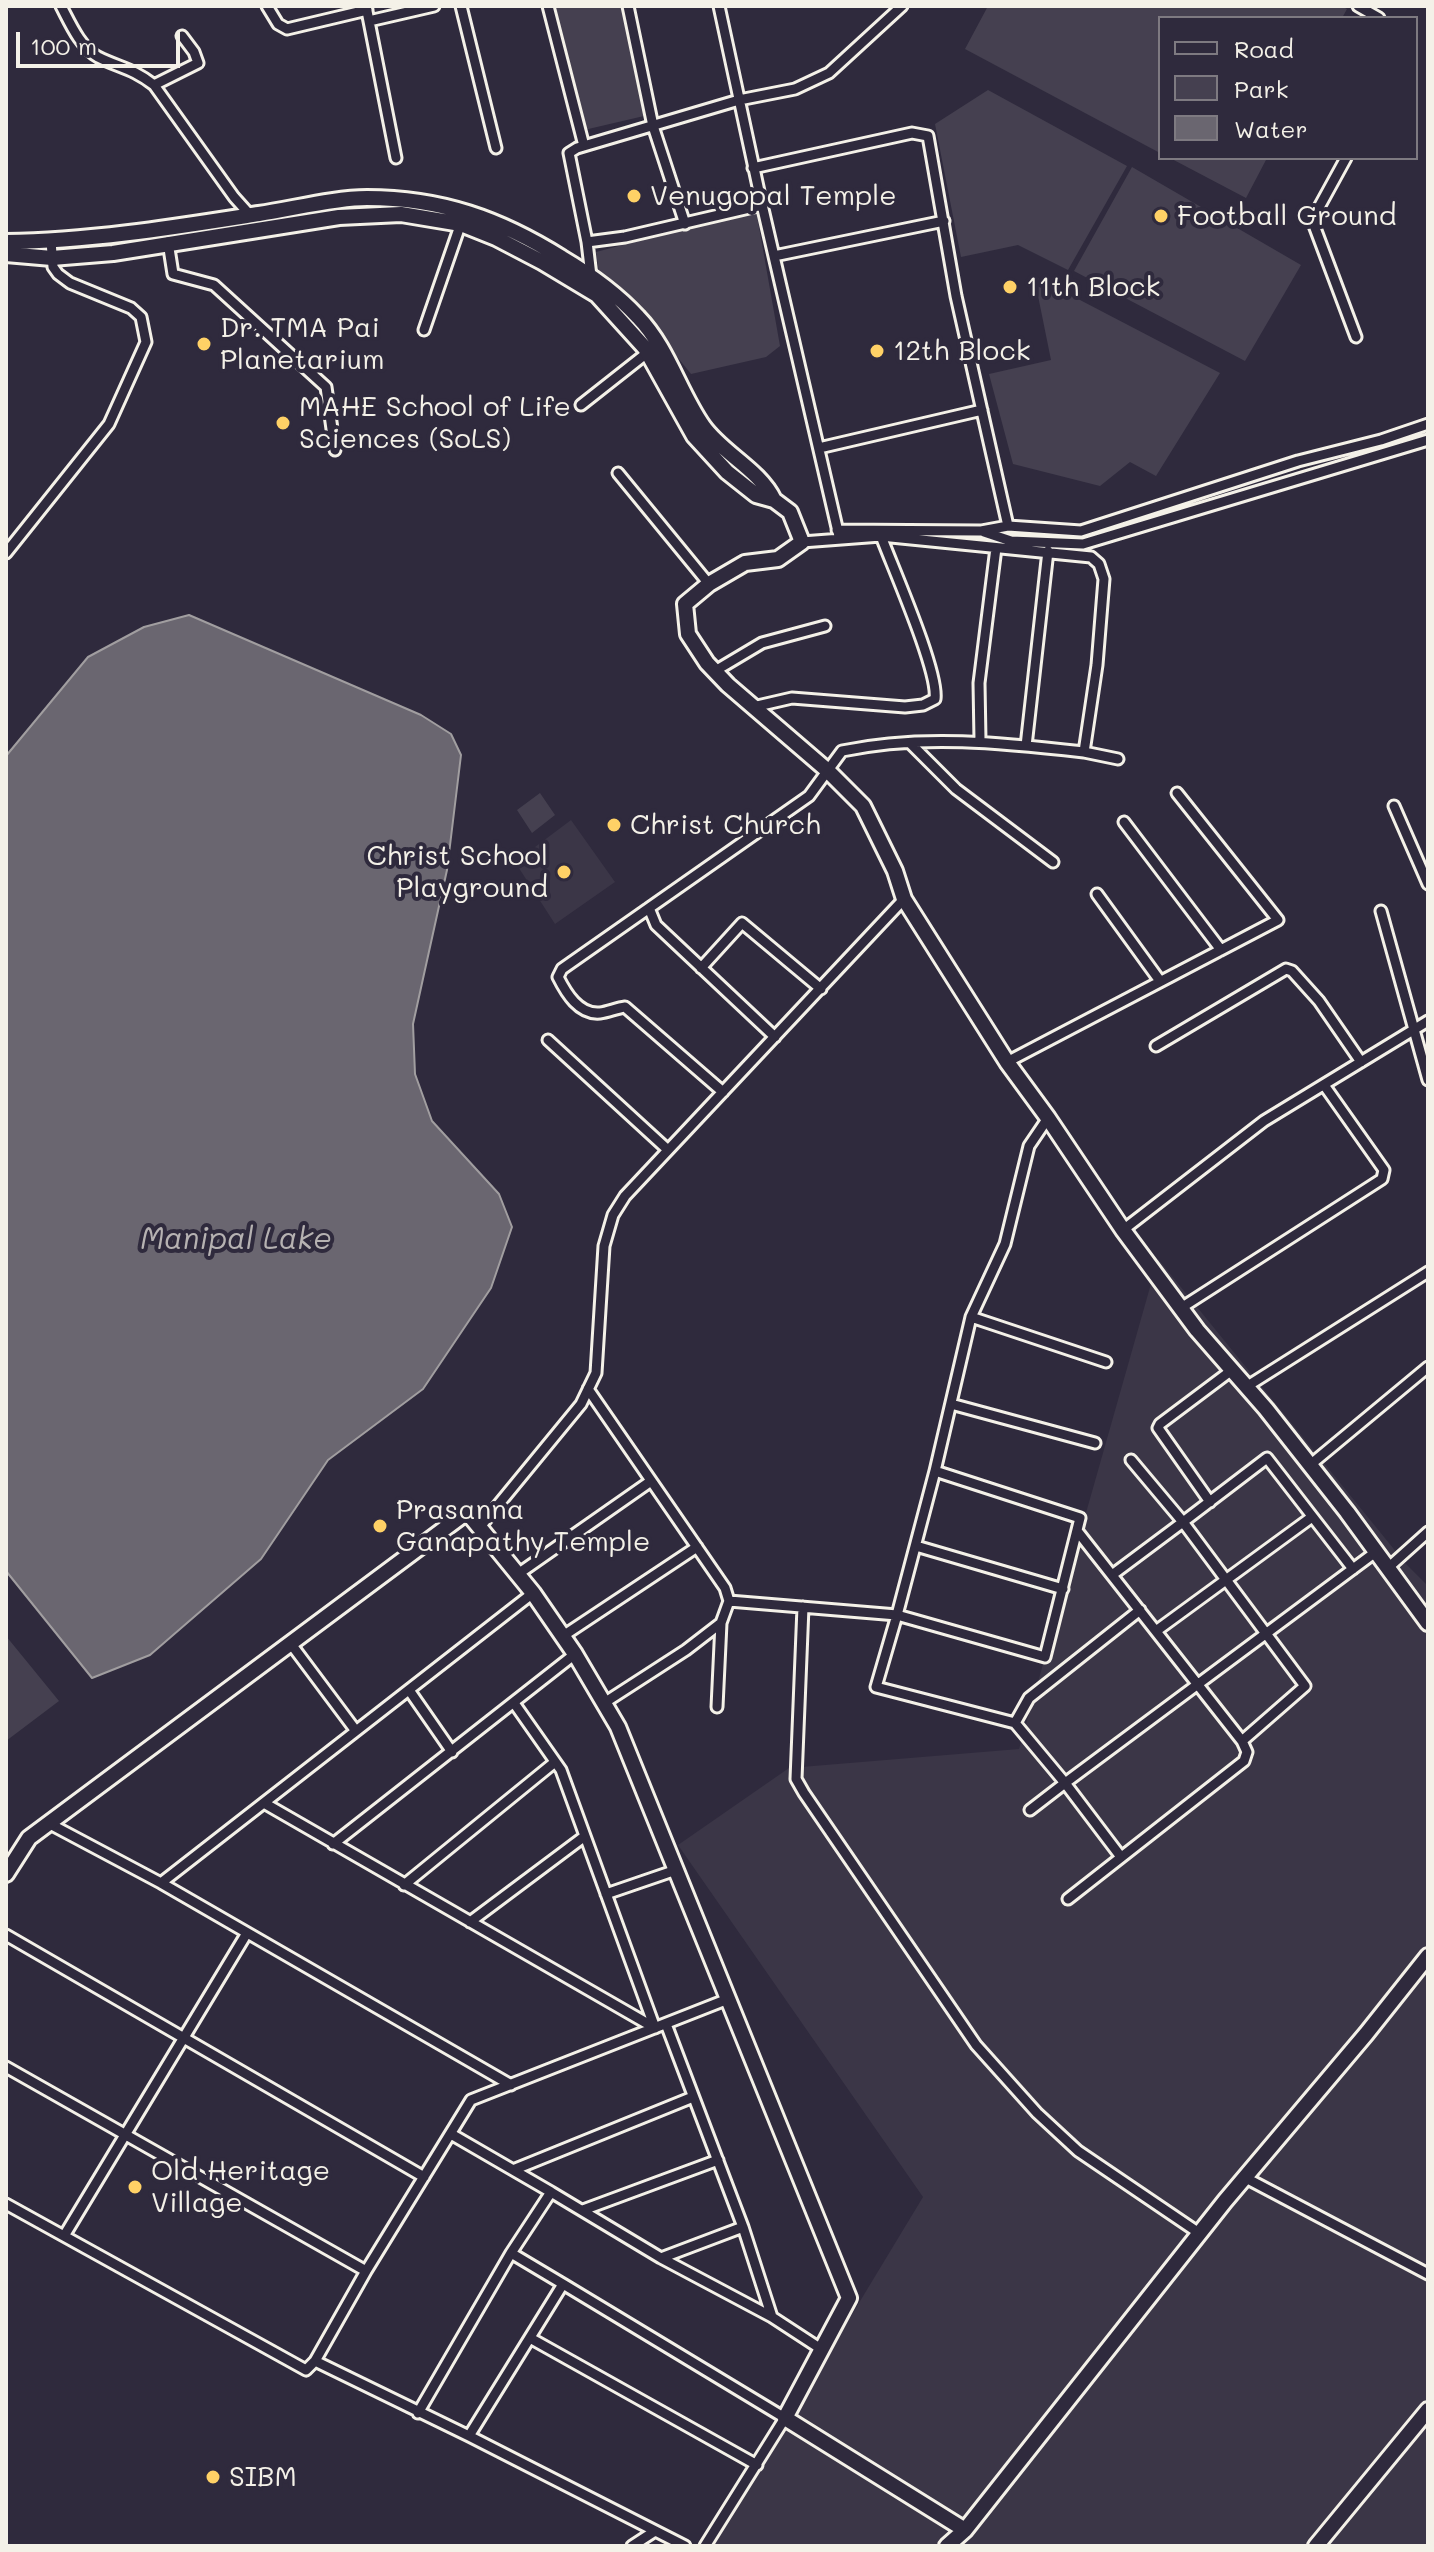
<!DOCTYPE html>
<style>
body{margin:0}
#map{position:relative;width:1434px;height:2552px;overflow:hidden;background:#2f2a3d;font-family:Mali,sans-serif}
canvas{display:block}
.frame{position:absolute;inset:0;border:8px solid #f4f1e8;pointer-events:none}
.legend{position:absolute;left:1158px;top:16px;width:260px;height:144px;box-sizing:border-box;background:#2f2a3d;border:2px solid #7e7a81;margin:0;padding:10px 14px;list-style:none;font-size:24px;color:#f4f1e8}
.legend li{display:flex;align-items:center;gap:16px;height:40px}
.legend b{width:40px;border:2px solid #7e7a81}
.scale{position:absolute;left:16px;top:32px;width:164px;height:36px;box-sizing:border-box;border:4px solid #f4f1e8;border-top:0;padding-left:10px;font-size:24px;line-height:28px;white-space:nowrap;color:#f4f1e8;-webkit-text-stroke:6px #2f2a3d;paint-order:stroke}
</style>
<div id="map">
<canvas width="1434" height="2552"></canvas>
<div class="frame"></div>
<ul class="legend">
<li><b style="height:10px;background:#2f2a3d"></b>Road</li>
<li><b style="height:22px;background:#454050"></b>Park</li>
<li><b style="height:22px;background:#6a6670"></b>Water</li>
</ul>
<div class="scale">100 m</div>
</div>
<script>
const g = document.querySelector('canvas').getContext('2d');
g.lineJoin = 'round';
function fillPath(path, color) {
  g.fillStyle = color;
  g.fill(path, 'evenodd');
}
function trace(path, color, width, dash) {
  g.strokeStyle = color;
  g.lineWidth = width;
  g.lineCap = dash ? 'butt' : 'round';
  g.setLineDash(dash || []);
  g.stroke(path);
}
function write(font, color, halo, rows, align = 'center') {
  g.font = font + ' Mali,sans-serif';
  g.lineWidth = 8;
  g.setLineDash([]);
  g.textBaseline = 'middle';
  g.strokeStyle = halo;
  g.fillStyle = color;
  for (const [text, x, y, turn = 0] of rows) {
    g.save();
    g.translate(x, y);
    g.rotate((+turn || 0) * Math.PI / 180);
    g.textAlign = isNaN(turn) ? turn : align;
    if (halo) g.strokeText(text, 0, 0);
    g.fillText(text, 0, 0);
    g.restore();
  }
}
fillPath(new Path2D(`
 M 571,820 L 615,882 L 555,924 L 515,862 Z
 M 1158,1259 L 1406,1564 L 1428,1586 L 1428,2546 L 712,2546 L 923,2197 L 678,1845 L 789,1768 L 1019,1749 Z`), '#3b3647');
fillPath(new Path2D(`
 M 554,6 L 623,6 L 644,116 L 584,130 Z
 M 988,6 L 1341,6 L 1347,9 L 1342,18 L 1160,18 L 1160,153 L 965,49 Z
 M 988,90 L 1127,166 L 1068,270 L 1018,245 L 961,257 L 935,124 Z
 M 1170,158 L 1267,158 L 1246,198 Z
 M 1132,167 L 1301,265 L 1245,361 L 1074,271 Z
 M 756,210 L 780,346 L 766,357 L 691,374 L 635,305 L 599,272 L 596,252 Z
 M 1034,276 L 1220,373 L 1156,476 L 1130,462 L 1100,486 L 1013,464 L 989,374 L 1051,360 Z
 M 540,793 L 555,815 L 532,833 L 517,810 Z
 M 6,1636 L 59,1701 L 6,1741 Z`), '#454050');
const water = new Path2D(`
 M 189,615 L 421,715 L 451,734 L 461,755 L 447,870 L 413,1024 L 415,1074 L 432,1121 L 499,1194 L 512,1227 L 491,1288 L 423,1389 L 328,1460 L 261,1559 L 150,1655 L 92,1678 L 6,1571 L 6,756 L 88,657 L 144,627 Z`);
fillPath(water, '#6a6670');
trace(water, '#a19ea0', 2);
const street = new Path2D(`
 M 61,6 C 70,23 80,47 98,57 C 120,68 132,68 154,85
 M 267,6 L 278,24 L 287,29 L 367,10
 M 366,6 L 396,158
 M 461,6 L 496,148
 M 548,6 L 584,146
 M 628,6 L 653,126 L 685,224
 M 719,6 L 760,196 L 839,536
 M 1358,6 L 1379,18
 M 369,21 L 434,6
 M 182,36 L 194,52 L 198,63 L 154,85 L 234,197 L 251,216
 M 1346,158 L 1312,220 L 1356,337
 M 753,168 L 912,133 L 928,136 L 956,296 L 1008,526
 M 168,242 L 173,274 L 214,285 L 326,387 L 335,450
 M 587,242 L 625,237 L 762,205
 M 774,256 L 944,221
 M 591,276 L 587,242 L 569,153 L 577,148 L 739,100 L 795,89 L 829,73 L 902,6
 M 424,330 L 462,220
 M 581,405 L 647,353
 M 819,448 L 982,410
 M 618,473 L 709,584
 M 837,530 L 981,531 L 1008,526 L 1081,531 L 1298,461 L 1381,440 L 1428,424
 M 984,532 L 1011,541 L 1083,544 L 1428,440
 M 6,553 L 109,424 L 146,342 L 141,317 L 131,308 L 70,283 L 58,274 L 53,267 L 51,241
 M 715,671 L 762,643 L 825,626
 M 753,707 L 792,698 L 905,707 L 923,705 L 935,699 C 939,672 893,568 881,536
 M 980,740 L 979,683 L 996,548
 M 911,744 L 956,789 L 1053,862
 M 1026,746 L 1048,551
 M 1084,752 L 1118,759
 M 1394,806 L 1428,884
 M 1124,822 L 1221,950
 M 1097,894 L 1160,981
 M 649,908 L 656,925 L 775,1037
 M 1381,911 L 1428,1080
 M 701,968 L 742,923 L 821,989
 M 548,1040 L 668,1150
 M 1156,1046 L 1286,969 L 1292,971 L 1319,1001 L 1361,1062
 M 1007,1062 L 1278,920 L 1177,793
 M 723,1092 L 625,1007 C 617,1008 608,1012 600,1013 C 579,1015 566,993 558,977 L 562,969 L 809,796 L 842,751 C 921,734 1003,743 1084,752 L 1097,665 L 1104,579 L 1099,564 L 1091,557 L 881,536 L 802,542
 M 1123,1230 L 1264,1121 L 1428,1021
 M 1181,1308 L 1382,1179 L 1384,1170 L 1324,1085
 M 971,1317 L 1106,1362
 M 1246,1387 L 1428,1272
 M 588,1389 L 725,1588 L 729,1601 L 721,1623 L 686,1650 L 604,1703
 M 951,1404 L 1095,1443
 M 1310,1465 L 1428,1367
 M 935,1471 L 897,1615 L 1045,1657 L 1080,1518 L 935,1471 L 971,1317 L 1005,1244 L 1029,1146 L 1048,1118
 M 1210,1502 L 1158,1428 L 1160,1424 L 1232,1370
 M 480,1527 L 581,1404 L 596,1373 L 604,1246 L 613,1215 L 625,1196 L 904,899
 M 1078,1532 L 1242,1741 L 1305,1686 L 1183,1522 L 1267,1458 L 1353,1569
 M 916,1546 L 1063,1589
 M 1389,1567 L 1428,1532
 M 518,1574 L 651,1481
 M 1112,1575 L 1183,1522 L 1131,1460
 M 729,1601 L 897,1615 L 876,1687 L 1015,1723 L 1065,1783 L 1377,1551
 M 803,1607 L 796,1779 L 804,1793 L 976,2045 L 1037,2113 L 1078,2151 L 1199,2233
 M 1156,1631 L 1312,1517
 M 563,1636 L 697,1547
 M 291,1644 L 356,1731
 M 409,1690 L 452,1752
 M 514,1703 L 561,1770 L 655,2028
 M 717,1707 L 721,1623
 M 1015,1723 L 1029,1698 L 1140,1610
 M 264,1803 L 655,2028
 M 1030,1810 L 1065,1783 L 1121,1857
 M 50,1824 L 161,1883 L 511,2085
 M 333,1844 L 575,1654
 M 161,1883 L 533,1593
 M 404,1885 L 555,1762
 M 606,1894 L 676,1870
 M 1068,1899 L 1244,1761 L 1247,1752 L 1242,1741
 M 470,1922 L 585,1836
 M 6,1935 L 424,2177
 M 666,2024 L 743,2227 L 772,2317
 M 6,2067 L 366,2271 L 471,2100 L 728,1999
 M 451,2134 L 551,2192 L 511,2253 L 563,2284 L 469,2436
 M 513,2170 L 693,2097
 M 1244,2177 L 1428,2274
 M 551,2192 L 661,2258 L 772,2317 L 821,2349
 M 6,2204 L 306,2370 L 315,2361 L 366,2271
 M 583,2210 L 718,2160
 M 64,2236 L 247,1933
 M 661,2258 L 743,2227
 M 563,2284 L 785,2418 L 705,2546
 M 530,2338 L 757,2465
 M 315,2361 L 469,2436 L 685,2546
 M 418,2413 L 511,2253
 M 632,2546 L 655,2531`);
const secondary = new Path2D(`
 M 6,242 C 91,241 176,227 259,214 C 293,209 334,198 367,198 C 441,198 500,219 562,258 C 589,274 616,293 638,317 C 668,348 679,392 703,426 C 723,454 759,469 774,500
 M 6,254 L 52,258 L 113,253 L 339,217 L 401,214 L 461,224 L 496,238 L 542,262 L 597,295 L 645,348 L 694,436 L 727,472 L 756,495 L 774,500 L 790,512 L 802,542 L 778,559 L 745,563 L 709,584 L 685,604 L 688,634 L 707,663 L 728,685 L 828,771 L 863,806 L 895,871 L 904,899 L 1007,1062 L 1048,1118 L 1123,1230 L 1197,1330 L 1266,1409 L 1347,1512 L 1428,1623
 M 6,1874 L 29,1838 L 467,1512 L 533,1593 L 575,1654 L 618,1727 L 849,2298 L 785,2418 L 965,2530
 M 947,2546 L 965,2530 L 1225,2201 L 1366,2034 L 1428,1956
 M 1316,2546 L 1428,2410`);
trace(street, '#f4f1e8', 15);
trace(secondary, '#f4f1e8', 20);
trace(street, '#2f2a3d', 9);
trace(secondary, '#2f2a3d', 14);
for (const [x, y, r, color] of [
 [634,196,8,"#ffd166"],
 [1161,216,8,"#ffd166"],
 [1010,287,8,"#ffd166"],
 [204,344,8,"#ffd166"],
 [877,351,8,"#ffd166"],
 [283,423,8,"#ffd166"],
 [614,825,8,"#ffd166"],
 [564,872,8,"#ffd166"],
 [380,1526,8,"#ffd166"],
 [135,2187,8,"#ffd166"],
 [213,2477,8,"#ffd166"]
]) {
  const dot = new Path2D();
  dot.arc(x, y, r, 0, 2 * Math.PI);
  g.fillStyle = color;
  g.fill(dot);
  trace(dot, '#2f2a3d', 3);
}
write('28px', '#f4f1e8', '#2f2a3d', [
 ["Venugopal Temple",650,196],
 ["Football Ground",1177,216],
 ["11th Block",1026,287],
 ["Dr. TMA Pai",220,328],
 ["Planetarium",220,360],
 ["12th Block",893,351],
 ["MAHE School of Life",299,407],
 ["Sciences (SoLS)",299,439],
 ["Christ Church",630,825],
 ["Christ School",548,856,"right"],
 ["Playground",548,888,"right"],
 ["Prasanna",396,1510],
 ["Ganapathy Temple",396,1542],
 ["Old Heritage",151,2171],
 ["Village",151,2203],
 ["SIBM",229,2477]
], 'left');
write('italic 30px', '#b6b2b2', '#2f2a3d', [
 ["Manipal Lake",236,1240]
]);
</script>
